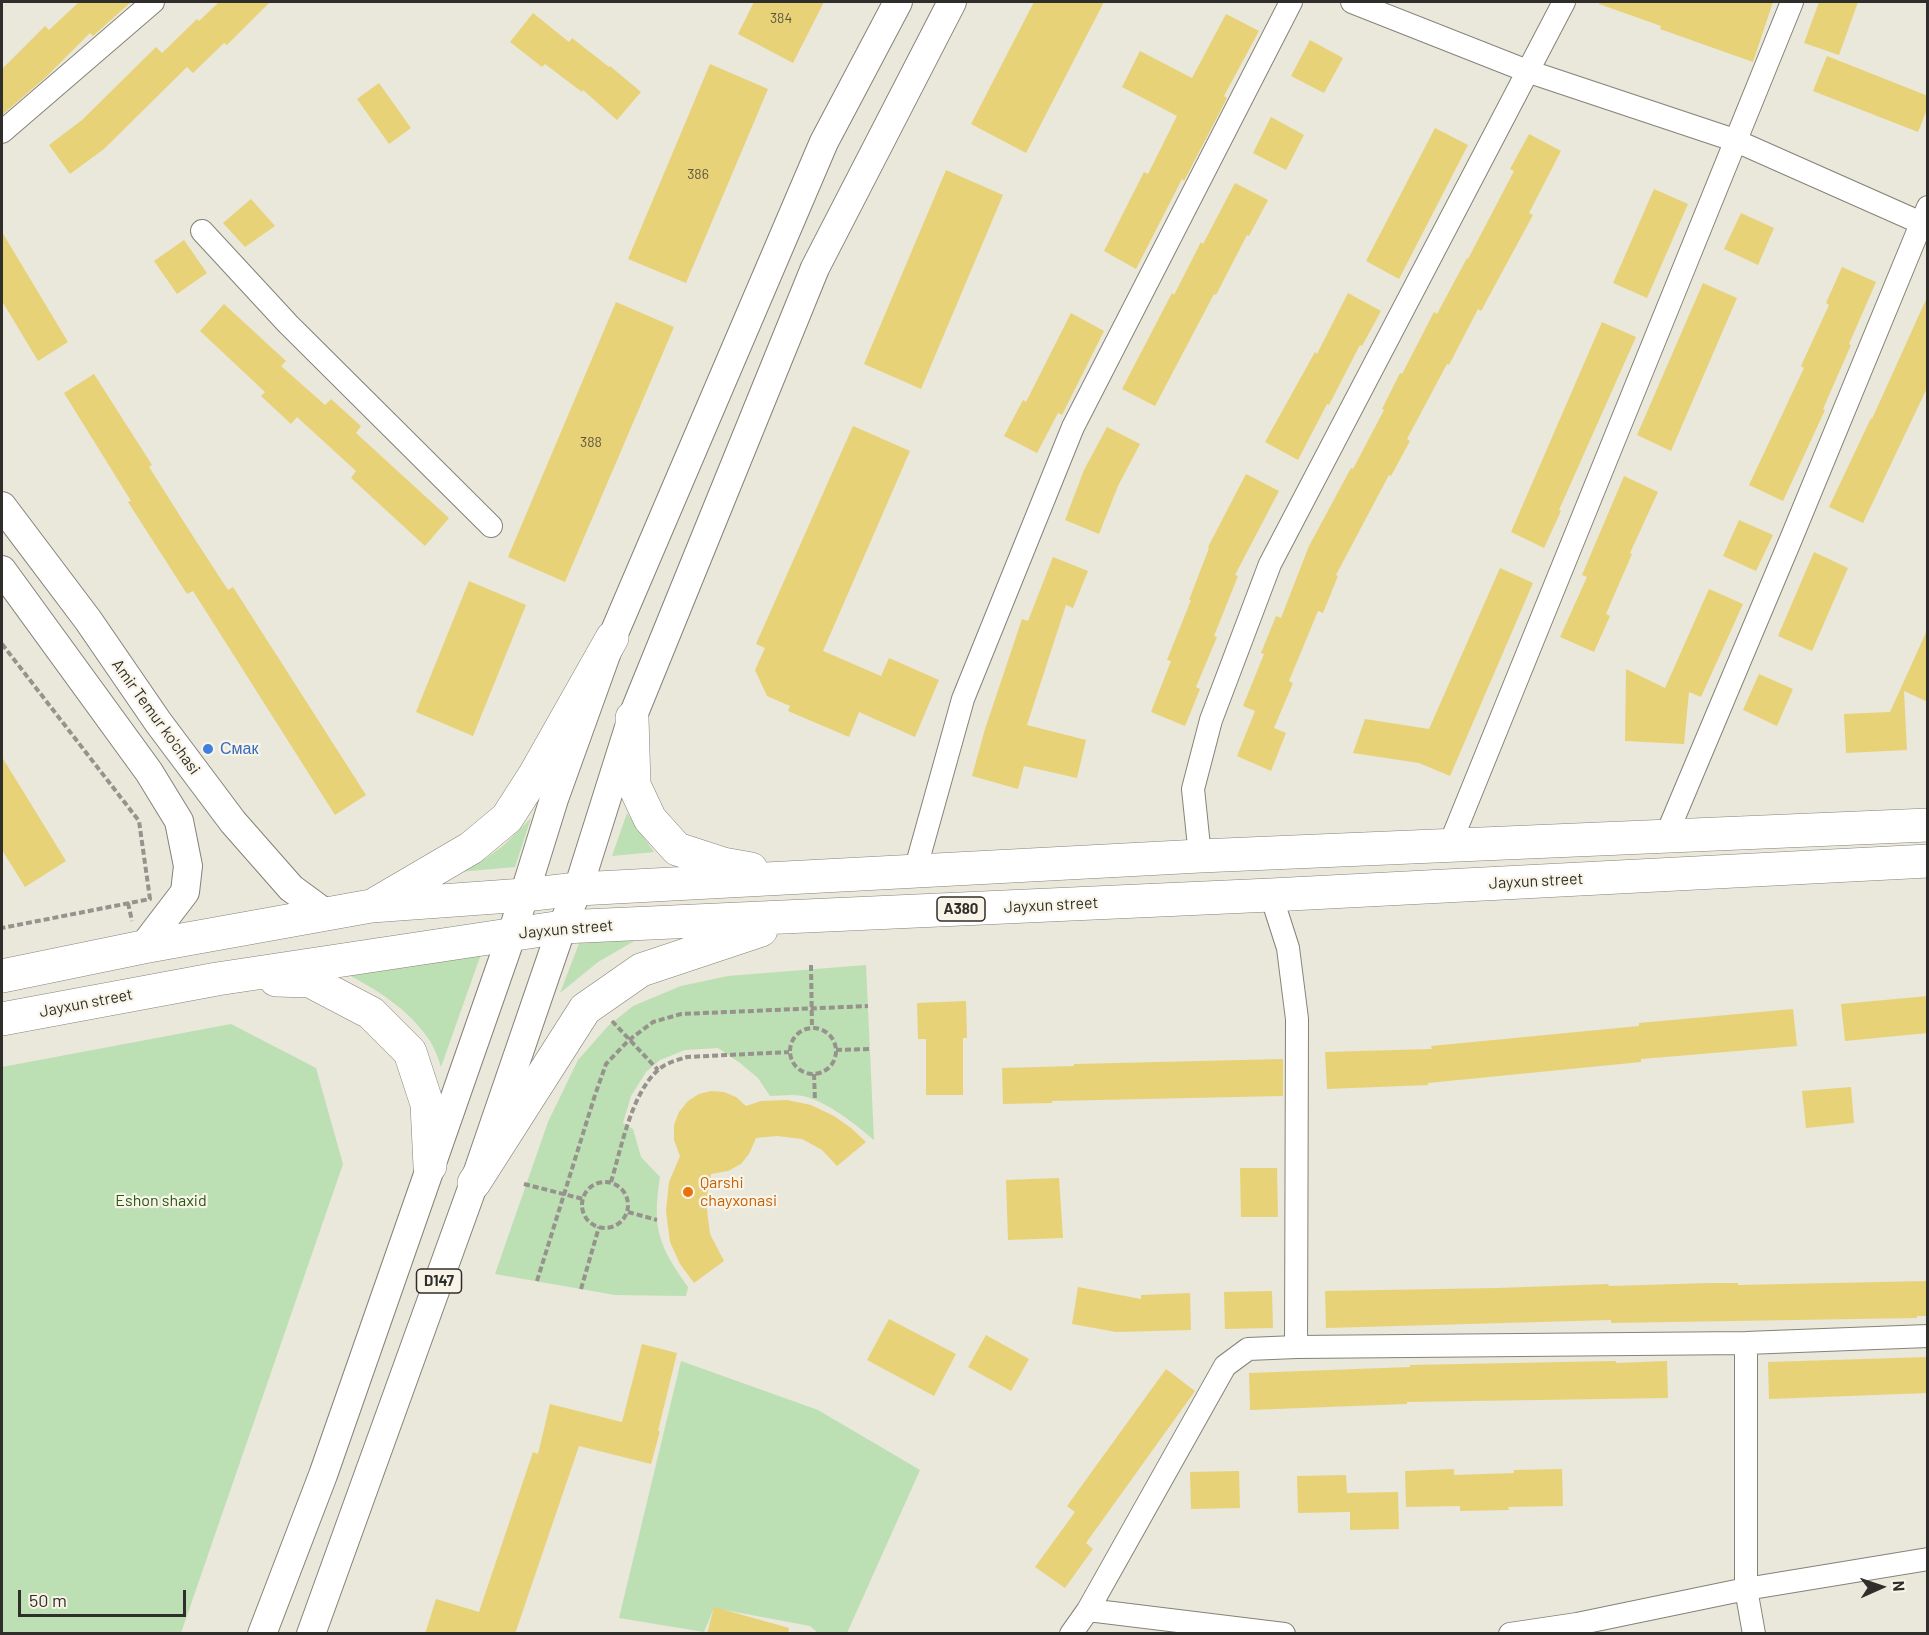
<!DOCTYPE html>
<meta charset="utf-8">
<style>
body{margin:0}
#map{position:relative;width:1929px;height:1635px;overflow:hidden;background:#eae7db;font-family:Barlow,sans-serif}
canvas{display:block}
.frame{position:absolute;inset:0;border:3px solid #302e2a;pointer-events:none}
.north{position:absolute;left:1851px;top:1557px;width:60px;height:60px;-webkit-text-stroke:4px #f8f5e8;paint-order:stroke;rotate:87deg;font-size:16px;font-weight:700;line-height:24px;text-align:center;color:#302e2a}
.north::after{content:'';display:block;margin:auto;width:21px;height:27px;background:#302e2a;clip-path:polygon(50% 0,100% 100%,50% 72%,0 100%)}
.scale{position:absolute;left:18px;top:1590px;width:168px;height:27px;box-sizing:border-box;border:3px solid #302e2a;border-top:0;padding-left:8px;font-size:18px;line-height:21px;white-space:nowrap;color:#302e2a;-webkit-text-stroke:4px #f8f5e8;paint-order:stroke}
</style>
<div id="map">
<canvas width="1929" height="1635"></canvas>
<div class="frame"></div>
<div class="north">N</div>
<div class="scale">50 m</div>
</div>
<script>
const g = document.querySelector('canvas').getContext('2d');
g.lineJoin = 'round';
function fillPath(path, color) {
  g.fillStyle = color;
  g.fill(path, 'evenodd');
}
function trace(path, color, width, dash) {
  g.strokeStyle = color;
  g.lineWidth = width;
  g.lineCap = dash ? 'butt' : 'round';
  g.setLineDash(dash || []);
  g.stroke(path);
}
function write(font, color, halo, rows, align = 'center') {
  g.font = font + ' Barlow,sans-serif';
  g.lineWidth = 4.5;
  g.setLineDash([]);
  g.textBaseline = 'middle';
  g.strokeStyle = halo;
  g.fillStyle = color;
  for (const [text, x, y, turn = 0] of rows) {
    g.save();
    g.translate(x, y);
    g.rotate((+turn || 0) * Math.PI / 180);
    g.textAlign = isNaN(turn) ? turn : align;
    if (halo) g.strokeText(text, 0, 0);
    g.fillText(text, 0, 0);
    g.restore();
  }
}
fillPath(new Path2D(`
 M 627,813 L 654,852 L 612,856 Z
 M 531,818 L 515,867 L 459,872 L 485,859 L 503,846 Z
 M 636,940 L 598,962 L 560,993 L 580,941 Z
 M 481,954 L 441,1067 C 438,1058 435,1049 430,1041 C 409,1009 376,989 343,972 Z
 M 866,965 L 874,1140 C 854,1123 828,1102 803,1096 C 792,1094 780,1096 770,1096 L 758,1078 L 740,1063 L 718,1048 L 685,1050 L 660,1060 L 646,1072 L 631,1096 L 623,1123 L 633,1129 L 641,1157 L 660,1177 C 652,1228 658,1245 688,1287 L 686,1296 L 615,1295 L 495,1274 L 548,1122 L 578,1060 L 608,1026 L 633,1006 L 681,986 L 728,976 Z
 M 231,1024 L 316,1068 L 343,1164 L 181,1633 L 2,1633 L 2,1067 Z
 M 681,1361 L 818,1410 L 920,1470 L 847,1633 L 818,1633 L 810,1626 L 714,1608 L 704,1632 L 619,1618 Z`), '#bddfb4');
fillPath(new Path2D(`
 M 79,2 L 131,2 L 93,36 L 90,33 L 46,77 L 2,115 L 2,69 L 45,26 L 49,30 Z
 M 219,2 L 270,2 L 227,45 L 224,43 L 193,73 L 187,67 L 104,149 L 70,174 L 49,145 L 82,120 L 156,47 L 162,53 L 197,19 L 199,21 Z
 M 754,2 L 824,2 L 793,63 L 738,34 Z
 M 1034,2 L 1104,2 L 1026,153 L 971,124 Z
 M 1599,2 L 1773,2 L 1753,62 L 1660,29 L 1661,26 L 1599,4 Z
 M 1819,2 L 1858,2 L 1839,55 L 1804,43 Z
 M 533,13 L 569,42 L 572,38 L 609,67 L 610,66 L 641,92 L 617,120 L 583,90 L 582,92 L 545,64 L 542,67 L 510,42 Z
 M 1226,14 L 1259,31 L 1224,96 L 1227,98 L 1184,181 L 1182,179 L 1136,269 L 1104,251 L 1144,172 L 1148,174 L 1177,116 L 1122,87 L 1140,51 L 1192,78 Z
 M 1310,40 L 1343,58 L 1324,93 L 1291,76 Z
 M 1827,56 L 1928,96 L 1928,107 L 1918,132 L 1813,91 Z
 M 710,64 L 768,89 L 686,283 L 628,259 Z
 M 379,83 L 411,128 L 389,144 L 357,99 Z
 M 1271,117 L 1304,135 L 1286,170 L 1253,153 Z
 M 1435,128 L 1468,145 L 1399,279 L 1366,261 Z
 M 1529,134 L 1561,151 L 1529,213 L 1533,215 L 1481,311 L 1478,309 L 1449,365 L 1447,364 L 1407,439 L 1410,441 L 1391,476 L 1389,475 L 1336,575 L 1338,576 L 1323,613 L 1318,611 L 1289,681 L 1293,683 L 1274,728 L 1286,733 L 1271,771 L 1237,756 L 1255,711 L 1243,706 L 1264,654 L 1261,653 L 1276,616 L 1281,618 L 1309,546 L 1351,468 L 1353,469 L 1384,410 L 1382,409 L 1400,373 L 1402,374 L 1434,312 L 1437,314 L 1467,258 L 1468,259 L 1514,171 L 1510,169 Z
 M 946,170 L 1003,195 L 921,389 L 864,364 Z
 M 1235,183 L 1268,200 L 1249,236 L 1247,235 L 1216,295 L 1214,294 L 1155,406 L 1122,389 L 1172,293 L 1174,295 L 1201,242 L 1203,244 Z
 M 1654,189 L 1688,204 L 1647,298 L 1613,283 Z
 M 251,199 L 275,226 L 245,247 L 223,223 Z
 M 1741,213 L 1774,228 L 1758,265 L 1724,249 Z
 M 2,232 L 68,342 L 38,361 L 2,301 Z
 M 184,240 L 207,273 L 177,294 L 154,261 Z
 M 1842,267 L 1876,282 L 1849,344 L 1851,345 L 1823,409 L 1825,410 L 1783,501 L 1749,485 L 1804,368 L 1801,366 L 1829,305 L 1826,303 Z
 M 1703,283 L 1737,298 L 1671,451 L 1637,435 Z
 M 1348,293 L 1381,311 L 1362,346 L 1360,345 L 1329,405 L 1327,404 L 1298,460 L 1265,442 L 1315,352 L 1317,354 Z
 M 1928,295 L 1928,386 L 1863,523 L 1829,507 L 1871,418 L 1872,419 Z
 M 616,302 L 674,327 L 565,582 L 508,557 Z
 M 224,304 L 286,361 L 281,366 L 325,405 L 331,399 L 361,426 L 356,433 L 449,518 L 425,546 L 351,478 L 356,471 L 297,417 L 291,424 L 261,396 L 265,392 L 200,331 Z
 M 1071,313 L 1104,331 L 1062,415 L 1058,413 L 1037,453 L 1004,436 L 1023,400 L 1026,402 Z
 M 1602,322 L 1636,337 L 1559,510 L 1561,511 L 1544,548 L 1511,532 Z
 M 94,374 L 152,465 L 149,467 L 196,541 L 228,590 L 233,587 L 366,795 L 335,815 L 193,591 L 187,594 L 128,502 L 131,501 L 64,393 Z
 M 853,426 L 910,451 L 823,651 L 881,676 L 889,658 L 939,680 L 915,737 L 859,712 L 849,737 L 788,711 L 790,706 L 767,696 L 755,670 L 765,648 L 756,644 Z
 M 1107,427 L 1140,444 L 1118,486 L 1099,534 L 1065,520 L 1084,470 Z
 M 1246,474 L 1279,491 L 1235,575 L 1238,576 L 1214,636 L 1217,637 L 1196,687 L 1200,689 L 1185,726 L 1151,712 L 1171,661 L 1167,660 L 1191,600 L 1189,600 L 1209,548 L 1208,547 Z
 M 1624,476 L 1658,492 L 1630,553 L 1632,554 L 1606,614 L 1610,616 L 1594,652 L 1560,637 L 1587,577 L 1582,575 Z
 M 1739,520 L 1773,535 L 1756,571 L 1723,556 Z
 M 1814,552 L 1848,568 L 1812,651 L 1778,636 Z
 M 1053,557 L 1088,571 L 1073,608 L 1066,605 L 1027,725 L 1086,740 L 1077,778 L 1024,766 L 1018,789 L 972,776 L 985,729 L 1022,619 L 1028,621 Z
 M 1500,568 L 1533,583 L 1450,776 L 1419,763 L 1353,753 L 1365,719 L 1429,729 Z
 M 469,581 L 526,605 L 473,736 L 416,712 Z
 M 1709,589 L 1743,604 L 1701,697 L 1689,692 L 1684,744 L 1625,741 L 1626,669 L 1665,688 Z
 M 1928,628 L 1928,702 L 1904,691 L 1907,750 L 1846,753 L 1844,714 L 1890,712 Z
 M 1759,674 L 1793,689 L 1777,726 L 1743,710 Z
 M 2,757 L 66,861 L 25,887 L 2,850 Z
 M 1928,996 L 1928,1033 L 1845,1041 L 1841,1004 Z
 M 966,1001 L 967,1038 L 963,1038 L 963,1095 L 926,1095 L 926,1039 L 918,1039 L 917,1003 Z
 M 1793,1009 L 1797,1046 L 1641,1059 L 1641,1062 L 1428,1083 L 1428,1085 L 1327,1089 L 1325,1052 L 1432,1049 L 1431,1046 L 1639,1026 L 1639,1023 Z
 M 1283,1059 L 1283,1096 L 1052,1101 L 1052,1103 L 1003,1104 L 1002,1068 L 1074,1066 L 1074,1064 Z
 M 1851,1087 L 1854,1123 L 1806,1128 L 1802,1091 Z
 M 711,1091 L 724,1092 L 736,1097 L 746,1106 L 761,1101 L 787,1100 L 811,1105 L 834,1116 L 851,1128 L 866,1142 L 837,1166 L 822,1150 L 802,1139 L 777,1136 L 756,1138 L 749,1154 L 741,1164 L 728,1171 L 711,1174 L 706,1202 L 710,1234 L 724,1261 L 694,1283 L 680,1264 L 670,1242 L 666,1211 L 669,1182 L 680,1156 L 674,1140 L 674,1125 L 679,1112 L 688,1101 L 699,1094 Z
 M 1240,1168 L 1277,1168 L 1278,1217 L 1241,1217 Z
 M 1059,1178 L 1063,1238 L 1008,1240 L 1006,1180 Z
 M 1928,1281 L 1928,1316 L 1917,1316 L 1917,1318 L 1611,1323 L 1611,1320 L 1326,1328 L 1325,1291 L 1497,1288 L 1608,1284 L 1609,1286 L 1710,1283 L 1738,1283 L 1738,1285 Z
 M 1078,1287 L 1141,1299 L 1141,1295 L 1190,1293 L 1191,1330 L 1116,1332 L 1072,1324 Z
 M 1272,1291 L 1273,1328 L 1225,1329 L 1224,1292 Z
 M 889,1319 L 956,1354 L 934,1396 L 867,1360 Z
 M 986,1335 L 1029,1359 L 1011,1391 L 968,1367 Z
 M 642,1344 L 677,1353 L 658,1431 L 660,1431 L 651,1464 L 579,1446 L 515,1634 L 425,1634 L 436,1599 L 479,1612 L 533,1452 L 538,1454 L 550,1404 L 622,1422 Z
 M 1927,1357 L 1928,1393 L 1769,1399 L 1768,1362 Z
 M 1616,1361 L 1616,1363 L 1667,1361 L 1668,1398 L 1407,1402 L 1407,1404 L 1250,1410 L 1249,1373 L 1410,1367 L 1410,1365 Z
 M 1166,1369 L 1195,1391 L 1086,1543 L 1093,1549 L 1065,1588 L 1035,1567 L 1075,1512 L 1067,1506 Z
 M 1454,1469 L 1454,1475 L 1514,1473 L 1514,1470 L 1562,1469 L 1563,1506 L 1508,1507 L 1509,1510 L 1460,1511 L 1460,1506 L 1406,1507 L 1405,1471 Z
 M 1239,1471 L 1240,1508 L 1191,1509 L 1190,1472 Z
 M 1346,1475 L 1347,1493 L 1398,1492 L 1399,1529 L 1350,1530 L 1350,1512 L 1298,1513 L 1297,1476 Z
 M 714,1607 L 789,1628 L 788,1634 L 707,1634 Z`), '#e8d278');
const minor = new Path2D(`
 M 1352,2 L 1527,71 L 1734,140 L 1928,226
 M 2,132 L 153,2
 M 202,231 L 288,324 L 491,526
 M 1666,836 L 1791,539 L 1928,207
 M 1450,844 L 1792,2
 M 1200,856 L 1193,789 L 1211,720 L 1270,564 L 1564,2
 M 915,871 L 963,699 L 1073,427 L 1291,2
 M 1271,895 L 1288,948 L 1297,1019 L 1296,1347
 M 1746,1343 L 1746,1589 L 1754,1634
 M 1088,1610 L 1284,1634
 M 1071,1634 L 1088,1610 L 1225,1366 L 1248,1349 L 1296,1347 L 1746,1343 L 1928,1336
 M 1510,1634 L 1577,1624 L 1746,1589 L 1928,1559`);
const major = new Path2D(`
 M 2,506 L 88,620 L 158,722 L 233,822 L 291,888 L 325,913
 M 2,570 L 149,772 L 179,821 L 188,866 L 185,892 L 143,947
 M 262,1634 L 323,1475 L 512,934 L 554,799 L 612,638 L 824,142 L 898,2
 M 311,1634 L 474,1183 L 562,927 L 578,889 L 632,718 L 815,268 L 952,2`);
const highway = new Path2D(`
 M 632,718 L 634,785 L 650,819 L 677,849 L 723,864 L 751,869
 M 377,903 L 471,848 L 507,818 L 534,776 L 612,638
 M 2,976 L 143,947 L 371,906 L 524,895 L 578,889 L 1200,856 L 1928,825
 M 276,980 L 310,981 L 371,1013 L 410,1052 L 427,1104 L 430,1166
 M 2,1019 L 217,979 L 562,927 L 1271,895 L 1928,861
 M 474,1183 L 585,1009 L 641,970 L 761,930`);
trace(minor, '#858277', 24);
trace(major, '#858277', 30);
trace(highway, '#858277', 34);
trace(new Path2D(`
 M 2,644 L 139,821 L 150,899 L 2,928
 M 128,903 L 132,921
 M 811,965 L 812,1028
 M 612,1021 L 658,1070
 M790 1051a23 23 0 1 1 46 0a23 23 0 1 1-46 0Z
 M 836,1050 L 870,1049
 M 814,1074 L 815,1101
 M582 1205a23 23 0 1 1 46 0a23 23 0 1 1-46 0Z
 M 611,1182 C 621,1149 631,1095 657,1071 C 665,1063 677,1060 687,1057 L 789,1052
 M 524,1184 L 583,1199
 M 628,1212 L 657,1220
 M 537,1281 L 595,1095 L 606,1064 L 629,1040 L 653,1022 L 681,1014 L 868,1006
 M 581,1289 L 599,1227`), '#95938b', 4, [6, 3]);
trace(minor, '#fff', 22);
trace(major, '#fff', 28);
trace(highway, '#fff', 33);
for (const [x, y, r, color] of [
 [208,749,6,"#3f7fe0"],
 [688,1192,6,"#e8710a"]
]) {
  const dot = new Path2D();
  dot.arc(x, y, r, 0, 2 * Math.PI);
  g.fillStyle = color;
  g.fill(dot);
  trace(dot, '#f8f5e8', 2);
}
write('14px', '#5e573e', null, [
 ["384",781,18],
 ["386",698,174],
 ["388",591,442]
]);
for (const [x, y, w] of [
 [961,909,48],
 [439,1281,45]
]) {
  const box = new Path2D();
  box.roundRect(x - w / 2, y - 12, w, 24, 4.5);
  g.fillStyle = '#f8f5e8';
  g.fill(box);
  trace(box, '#302e2a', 1.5);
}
write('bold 15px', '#302e2a', null, [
 ["A380",961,909],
 ["D147",439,1281]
]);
write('16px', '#302e2a', '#f8f5e8', [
 ["Amir Temur ko'chasi",156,717,54],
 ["Jayxun street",1536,881,-3],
 ["Jayxun street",1051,905,-3],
 ["Jayxun street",566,929,-5],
 ["Jayxun street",86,1003,-11]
]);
write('16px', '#366cbe', '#f8f5e8', [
 ["Смак",220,749]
], 'left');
write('16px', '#c56008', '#f8f5e8', [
 ["Qarshi",700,1183],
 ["chayxonasi",700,1201]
], 'left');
write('16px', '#255a14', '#f8f5e8', [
 ["Eshon shaxid",161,1201]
]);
</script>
